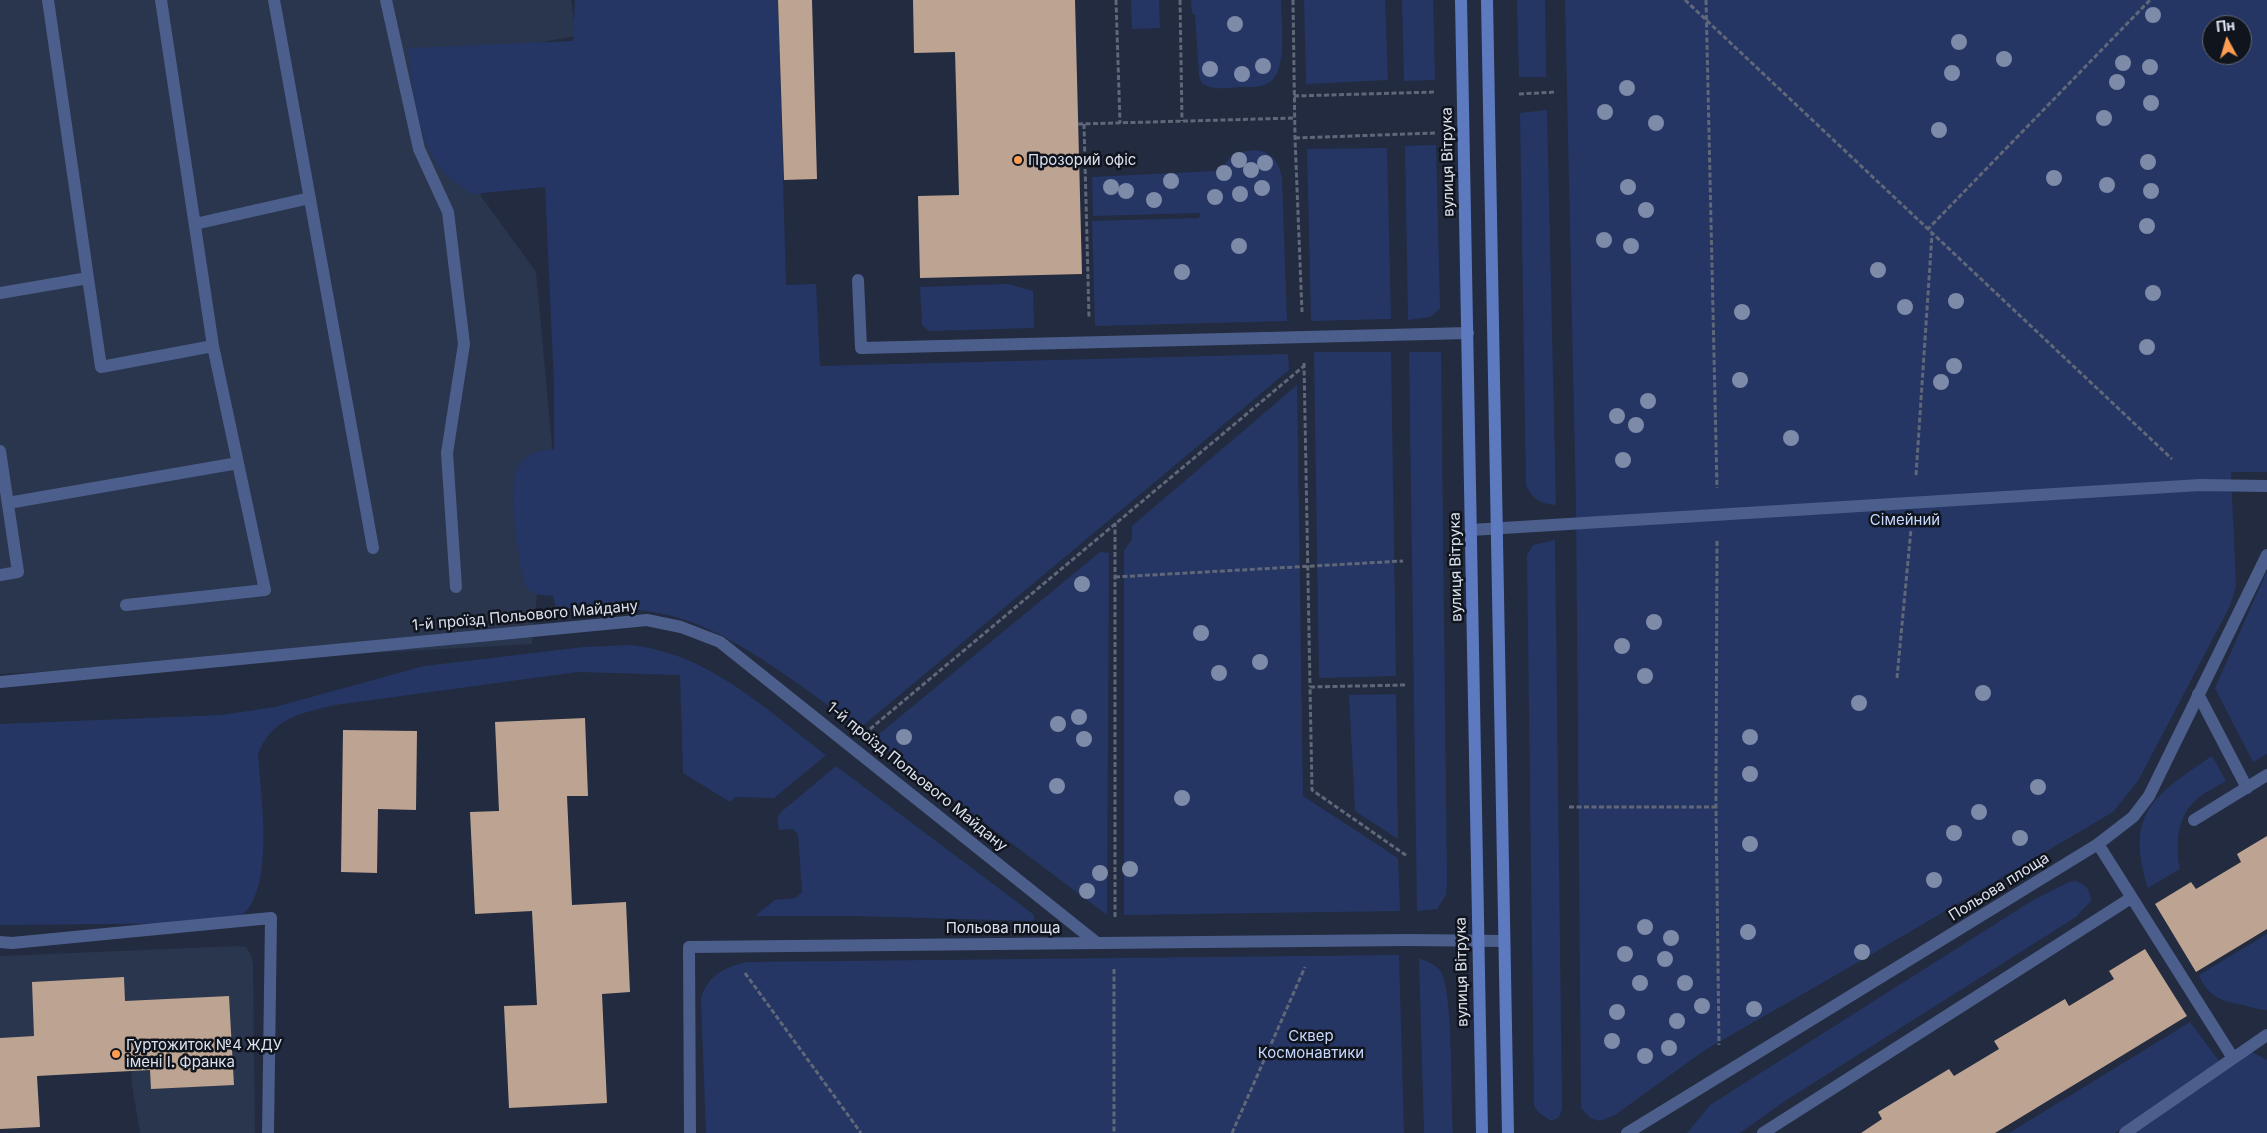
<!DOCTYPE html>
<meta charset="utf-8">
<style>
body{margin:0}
#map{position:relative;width:2267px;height:1133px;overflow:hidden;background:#222b3f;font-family:Inter,sans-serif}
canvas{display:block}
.north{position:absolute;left:2202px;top:15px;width:50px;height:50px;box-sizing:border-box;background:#10141d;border:1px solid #616671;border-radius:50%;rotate:354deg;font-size:14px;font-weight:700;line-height:20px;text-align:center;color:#dbe1ef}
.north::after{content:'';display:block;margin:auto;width:18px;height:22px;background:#fc9d52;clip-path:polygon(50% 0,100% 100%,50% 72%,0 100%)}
</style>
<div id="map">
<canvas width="2267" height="1133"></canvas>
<div class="north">Пн</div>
</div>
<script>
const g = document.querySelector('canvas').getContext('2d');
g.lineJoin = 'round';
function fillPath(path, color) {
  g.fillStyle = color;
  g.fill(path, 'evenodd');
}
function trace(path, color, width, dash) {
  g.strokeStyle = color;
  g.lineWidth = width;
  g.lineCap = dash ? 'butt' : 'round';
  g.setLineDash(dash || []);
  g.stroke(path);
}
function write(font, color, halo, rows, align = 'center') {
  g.font = font + ' Inter,sans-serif';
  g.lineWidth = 5;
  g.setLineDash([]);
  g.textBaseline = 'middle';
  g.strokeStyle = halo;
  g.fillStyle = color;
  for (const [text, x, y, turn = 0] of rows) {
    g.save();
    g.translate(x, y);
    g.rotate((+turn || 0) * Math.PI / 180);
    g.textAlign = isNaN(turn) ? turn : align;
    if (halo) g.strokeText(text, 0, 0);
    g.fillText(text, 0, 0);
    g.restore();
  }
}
fillPath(new Path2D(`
 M 0,0 L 571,0 L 576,36 L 445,60 L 481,196 L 536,272 L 552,445 L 532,644 L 0,674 Z
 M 237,946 L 246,947 L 251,955 L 253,964 L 255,1133 L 140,1133 L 132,1085 L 131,1057 L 32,1064 L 0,1105 L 0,956 Z`), '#2a354e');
fillPath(new Path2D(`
 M 575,0 L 778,0 L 786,285 L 816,284 L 820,366 L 1288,354 L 1289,370 L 860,728 C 809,693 746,641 688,621 C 646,606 600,607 556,609 L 553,596 L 534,594 C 531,592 528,590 526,586 C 518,568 508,484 518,467 C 525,454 540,450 554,449 L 554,385 L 545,187 L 472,194 C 464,188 454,183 447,176 C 418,149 412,85 408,48 L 573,41 Z
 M 1131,0 L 1159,0 L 1160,28 L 1132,29 Z
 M 1191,0 L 1281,0 C 1281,20 1289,75 1267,84 C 1259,88 1249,87 1240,87 C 1227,88 1213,91 1202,83 L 1199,76 L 1195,14 L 1192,14 Z
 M 1304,0 L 1385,0 L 1388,80 L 1306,84 Z
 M 1402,0 L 1433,0 L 1435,80 L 1404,81 Z
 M 1517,0 L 1545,0 L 1546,77 L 1519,77 Z
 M 1565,0 L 2267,0 L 2267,472 L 2231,472 L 2236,586 L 2230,606 L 2138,781 L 2113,812 L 1862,960 L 1705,1050 L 1615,1115 L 1600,1121 L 1590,1118 L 1581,1108 L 1576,504 ZM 2212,25 L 2242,25 L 2242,55 L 2212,55 Z
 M 1547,110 L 1556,505 C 1541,504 1532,499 1526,485 L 1520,113 Z
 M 1436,145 L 1440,309 L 1430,317 L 1408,320 L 1405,146 Z
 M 1387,148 L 1391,319 L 1311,321 L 1307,149 Z
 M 1255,150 C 1272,152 1278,161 1282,177 L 1287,321 L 1095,326 L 1092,221 L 1199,218 L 1200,213 L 1093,216 L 1092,177 L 1216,171 C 1224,168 1225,163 1231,157 C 1236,152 1247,151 1255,150 Z
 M 1008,284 L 1033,291 L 1034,328 L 929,331 L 922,325 L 920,287 Z
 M 1314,352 L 1391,352 L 1396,676 L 1319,678 Z
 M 1409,352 L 1441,352 L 1447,883 L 1446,895 L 1437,909 L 1417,911 Z
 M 1297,385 L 1303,796 L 1398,858 L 1400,911 L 1124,915 L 1124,551 L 1132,539 L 1132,526 Z
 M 1555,540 L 1562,1109 L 1559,1117 L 1551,1121 L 1538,1112 L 1534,1105 L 1527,555 L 1533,545 Z
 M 1100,552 L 1109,553 L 1107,915 L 873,739 Z
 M 2267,571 L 2267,754 L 2253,762 L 2215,688 Z
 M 630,645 C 709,653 765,709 826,755 L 774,798 L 736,797 L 730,802 L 683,773 L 680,675 L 578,672 L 335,705 C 301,713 272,718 258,754 C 261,795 273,876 248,909 C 242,917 234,920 226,923 L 0,925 L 0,724 L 222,715 L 275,707 L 424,666 L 584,647 Z
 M 1396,694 L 1398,839 L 1355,811 L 1349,695 Z
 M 2212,756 L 2226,781 C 2217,786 2207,791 2199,797 C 2177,814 2175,845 2180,869 L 2148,888 C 2124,812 2155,795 2212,756 Z
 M 836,766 L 1033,914 L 1035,919 L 1031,921 L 854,916 L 755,916 L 775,900 L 795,898 L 802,892 L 798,834 L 792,829 L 779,830 L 777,818 L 781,812 Z
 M 2076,881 C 2087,885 2090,890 2091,901 L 2076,917 L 1785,1101 L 1740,1133 L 1687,1133 L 1710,1105 L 2030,902 L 2069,882 Z
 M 2267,934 L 2267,1010 C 2259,1010 2251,1007 2243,1005 C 2221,1001 2208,997 2199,975 Z
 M 1399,955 L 1404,1133 L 706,1133 L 701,999 C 707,976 724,967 747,962 Z
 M 1419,958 C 1427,962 1436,964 1441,972 C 1453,990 1451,1105 1453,1133 L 1424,1133 Z
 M 2190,1022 L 2219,1061 L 2115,1133 L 2009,1133 Z
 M 2252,1052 L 2267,1060 L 2267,1133 L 2136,1133 Z`), '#253664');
fillPath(new Path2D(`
 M 778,0 L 812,0 L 817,179 L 784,180 Z
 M 913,0 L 1075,0 L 1082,274 L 920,278 L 918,196 L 959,195 L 955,52 L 914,53 Z
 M 585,718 L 588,796 L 567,796 L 572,905 L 626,902 L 630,992 L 602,994 L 607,1103 L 509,1108 L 504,1006 L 537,1005 L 532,911 L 475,914 L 470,812 L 499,811 L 495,722 Z
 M 343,730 L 417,731 L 416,810 L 378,809 L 377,873 L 341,872 Z
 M 2267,836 L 2267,929 L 2196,972 L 2155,904 L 2191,882 L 2196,889 L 2241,862 L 2237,854 Z
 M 2145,949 L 2187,1016 L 1995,1133 L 1861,1133 L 1882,1119 L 1878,1112 L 1949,1069 L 1954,1076 L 1999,1049 L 1994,1041 L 2065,999 L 2069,1006 L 2114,979 L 2109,971 Z
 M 124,977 L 125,1001 L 229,996 L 234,1085 L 151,1089 L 150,1070 L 37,1076 L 40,1127 L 0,1129 L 0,1038 L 34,1036 L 32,982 Z`), '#bda391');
trace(new Path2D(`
 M 1116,0 L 1120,123
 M 1180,0 L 1182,121
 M 1293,0 L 1295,138 L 1302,312
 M 1685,0 L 2172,459
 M 1706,0 L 1717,488
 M 1519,94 L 1556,92
 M 1294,96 L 1435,92
 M 1078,124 L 1295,118
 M 1084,124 L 1089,317
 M 1295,138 L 1436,133
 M 1927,230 L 2150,0
 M 1304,363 L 1310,687
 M 1916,475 L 1932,234
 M 1717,541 L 1716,807 L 1719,1045
 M 1115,577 L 1403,561
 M 1897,678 L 1911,529
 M 1405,685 L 1310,687 L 1312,790 L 1407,856
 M 870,729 L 1304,366
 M 1569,807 L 1716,807
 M 1115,917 L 1115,523
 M 1114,969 L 1114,1133
 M 745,973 L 861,1133
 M 1232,1133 L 1305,967`), '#5f6779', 3, [5, 2.5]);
trace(new Path2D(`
 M 48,0 L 88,278
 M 161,0 L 213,346
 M 274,0 L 373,548
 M 386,0 L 419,149 L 448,212 L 464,344 L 447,453 L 456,587
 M 195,224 L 310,198
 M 858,280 L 861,348 L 1468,333
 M 0,293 L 88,278 L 101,367 L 213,346 L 265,590 L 126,605
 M 0,451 L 18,572 L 0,575
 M 8,503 L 238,463
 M 1471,530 L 2200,485 L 2267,486
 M 2198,694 L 2247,788
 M 2098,844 L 2233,1058
 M 0,942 L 12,943 L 271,918 L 268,1133
 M 1763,1133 L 2131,898
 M 2125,1133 L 2267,1035`), '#4c5e8b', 12);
trace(new Path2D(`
 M 0,682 L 647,620 L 681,627 L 720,642 L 1097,943
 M 2194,820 L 2267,775
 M 690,1133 L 689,947 L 1408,940 L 1503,941
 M 1627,1133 L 2098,844 L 2133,817 L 2149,796 L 2267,555`), '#4c5e8b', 12);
trace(new Path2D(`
 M 1461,0 L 1482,1133
 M 1487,0 L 1508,1133`), '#5d79c0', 12);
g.fillStyle = '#7d8aa8';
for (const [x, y] of [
 [2153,15],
 [1235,24],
 [1959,42],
 [2004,59],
 [2123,63],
 [1263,66],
 [2150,67],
 [1210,69],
 [1952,73],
 [1242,74],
 [2117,82],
 [1627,88],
 [2151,103],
 [1605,112],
 [2104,118],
 [1656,123],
 [1939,130],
 [1239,160],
 [2148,162],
 [1265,163],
 [1251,170],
 [1224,173],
 [2054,178],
 [1171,181],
 [2107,185],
 [1111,187],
 [1628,187],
 [1262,188],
 [1126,191],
 [2151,191],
 [1240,194],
 [1215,197],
 [1154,200],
 [1646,210],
 [2147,226],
 [1604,240],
 [1239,246],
 [1631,246],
 [1878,270],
 [1182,272],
 [2153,293],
 [1956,301],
 [1905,307],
 [1742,312],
 [2147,347],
 [1954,366],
 [1740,380],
 [1941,382],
 [1648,401],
 [1617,416],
 [1636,425],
 [1791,438],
 [1623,460],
 [1082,584],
 [1654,622],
 [1201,633],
 [1622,646],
 [1260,662],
 [1219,673],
 [1645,676],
 [1983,693],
 [1859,703],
 [1079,717],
 [1058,724],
 [904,737],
 [1750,737],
 [1084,739],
 [1750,774],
 [1057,786],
 [2038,787],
 [1182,798],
 [1979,812],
 [1954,833],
 [2020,838],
 [1750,844],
 [1130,869],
 [1100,873],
 [1934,880],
 [1087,891],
 [1645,927],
 [1748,932],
 [1671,938],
 [1862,952],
 [1625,954],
 [1665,959],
 [1640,983],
 [1685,983],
 [1702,1006],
 [1754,1009],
 [1617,1012],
 [1677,1021],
 [1612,1041],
 [1669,1048],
 [1645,1056]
]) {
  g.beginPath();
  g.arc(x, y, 8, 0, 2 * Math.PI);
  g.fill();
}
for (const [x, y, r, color] of [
 [1018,160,5,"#fc9d52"],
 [116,1054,5,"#fc9d52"]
]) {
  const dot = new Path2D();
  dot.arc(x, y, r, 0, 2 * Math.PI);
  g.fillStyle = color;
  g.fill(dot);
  trace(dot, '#10141d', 2);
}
write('15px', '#dbe1ef', '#10141d', [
 ["Прозорий офіс",1028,160],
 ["Гуртожиток №4 ЖДУ",126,1045],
 ["імені І. Франка",126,1062]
], 'left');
write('15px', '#dbe1ef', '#10141d', [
 ["вулиця Вітрука",1448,162,-91],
 ["вулиця Вітрука",1456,567,-91],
 ["1-й проїзд Польового Майдану",525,616,-5],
 ["1-й проїзд Польового Майдану",917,777,39],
 ["Польова площа",1999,887,-32],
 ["Польова площа",1003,928],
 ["вулиця Вітрука",1462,972,-91]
]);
write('15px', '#c7d8fe', '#10141d', [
 ["Сімейний",1905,520],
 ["Сквер",1311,1036],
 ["Космонавтики",1311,1053]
]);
</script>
